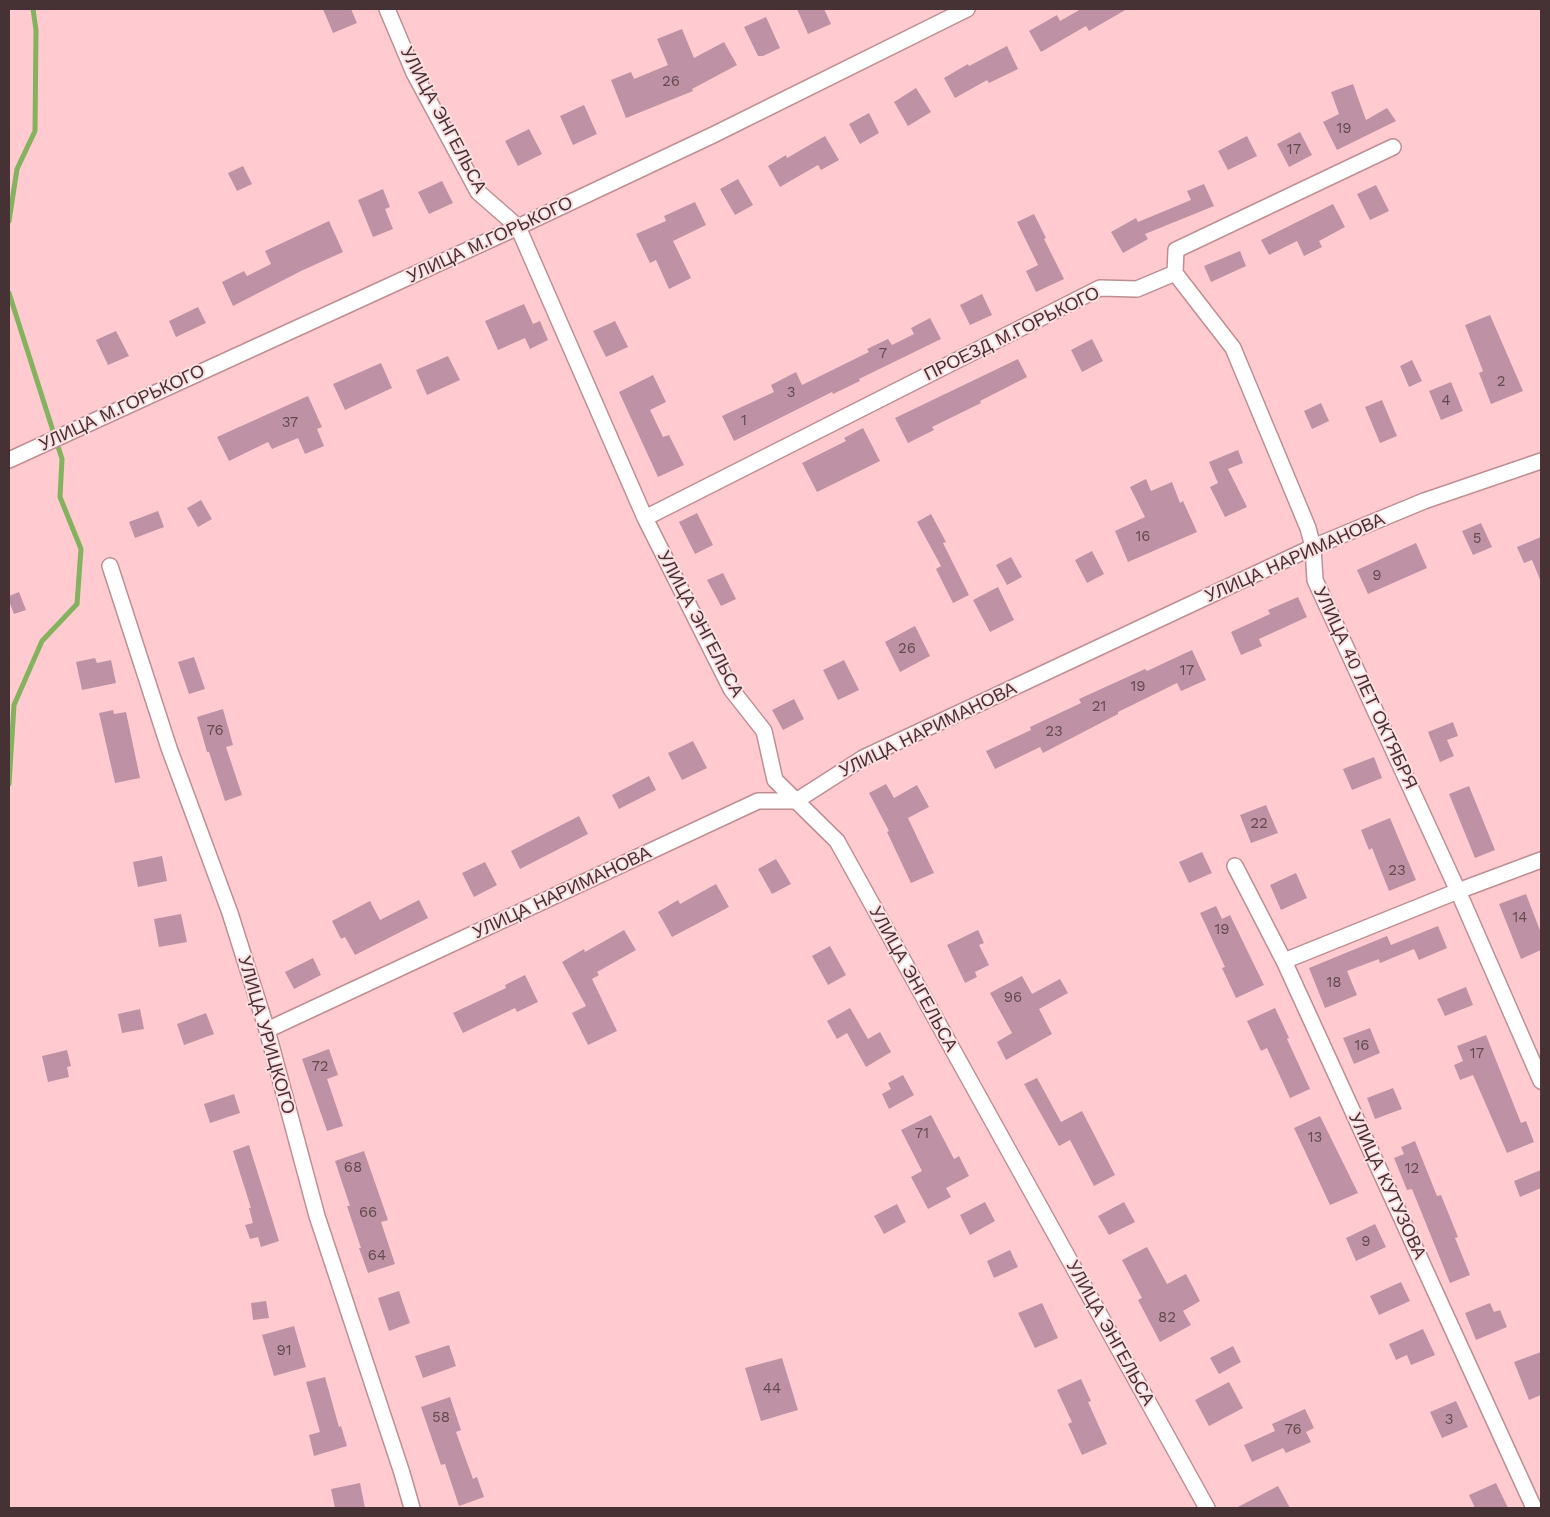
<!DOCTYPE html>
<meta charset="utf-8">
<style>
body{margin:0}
#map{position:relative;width:1550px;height:1517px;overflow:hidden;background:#ffcbd0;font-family:"Work Sans",sans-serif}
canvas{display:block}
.frame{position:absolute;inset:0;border:10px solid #463234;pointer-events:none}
</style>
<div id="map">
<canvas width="1550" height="1517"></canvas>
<div class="frame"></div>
</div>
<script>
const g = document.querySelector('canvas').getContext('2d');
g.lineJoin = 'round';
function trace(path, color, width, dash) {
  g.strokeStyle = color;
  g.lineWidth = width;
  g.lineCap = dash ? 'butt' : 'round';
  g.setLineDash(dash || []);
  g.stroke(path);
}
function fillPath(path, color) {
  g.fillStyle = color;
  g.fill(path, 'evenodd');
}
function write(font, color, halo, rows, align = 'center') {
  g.font = font + ' "Work Sans",sans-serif';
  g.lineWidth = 4;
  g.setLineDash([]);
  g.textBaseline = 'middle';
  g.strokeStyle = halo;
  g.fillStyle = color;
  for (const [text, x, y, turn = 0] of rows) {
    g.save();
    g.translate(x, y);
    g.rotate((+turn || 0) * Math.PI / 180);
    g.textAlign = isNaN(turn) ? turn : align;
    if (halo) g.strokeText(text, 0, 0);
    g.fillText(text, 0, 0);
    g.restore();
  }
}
trace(new Path2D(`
 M 9,221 L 17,169 L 35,131 L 36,30 L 33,9
 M 9,293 L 62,459 L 60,497 L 81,549 L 77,604 L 42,641 L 14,705 L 9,784`), '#84b25f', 5);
fillPath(new Path2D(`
 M 323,9 L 351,9 L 357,23 L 333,33 Z
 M 797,9 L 824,9 L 831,24 L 808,34 Z
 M 1081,9 L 1127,9 L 1089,31 L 1086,26 L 1041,52 L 1029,31 L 1057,15 L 1060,21 Z
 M 766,17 L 780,48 L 763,56 L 758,56 L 744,27 Z
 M 682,29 L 694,58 L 724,42 L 737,65 L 692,89 L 693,91 L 626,118 L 611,80 L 631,72 L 634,79 L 668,65 L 657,39 Z
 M 1007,46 L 1018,69 L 989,83 L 987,80 L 955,98 L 944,78 L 968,64 L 969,66 Z
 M 1353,84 L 1366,120 L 1387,108 L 1396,121 L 1337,150 L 1323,122 L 1339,114 L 1331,92 Z
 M 916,88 L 931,112 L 908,126 L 894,102 Z
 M 584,105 L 597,134 L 573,145 L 560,116 Z
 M 869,113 L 879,133 L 860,144 L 849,124 Z
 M 529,129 L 542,154 L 518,166 L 505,141 Z
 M 1300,132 L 1312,155 L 1289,167 L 1277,144 Z
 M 825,136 L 839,160 L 821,170 L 818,165 L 780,187 L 768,166 L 786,155 L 787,158 Z
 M 1247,136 L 1257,156 L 1228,170 L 1218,151 Z
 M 243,166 L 252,184 L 237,191 L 228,173 Z
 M 738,179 L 753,205 L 735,215 L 720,189 Z
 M 442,181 L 453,203 L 429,214 L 418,192 Z
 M 1204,184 L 1214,206 L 1145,234 L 1148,239 L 1123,253 L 1111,232 L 1136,218 L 1138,222 L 1191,200 L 1187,191 Z
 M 1376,185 L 1389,211 L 1370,220 L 1357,194 Z
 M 383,189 L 390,207 L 385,209 L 393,229 L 373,237 L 358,200 Z
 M 695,202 L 706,225 L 673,241 L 691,278 L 669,289 L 656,260 L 650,263 L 636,234 L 666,221 L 664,216 Z
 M 1333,204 L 1345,227 L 1319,241 L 1322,247 L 1304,256 L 1297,241 L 1269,255 L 1261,240 Z
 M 1034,214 L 1046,238 L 1044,239 L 1064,279 L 1036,292 L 1026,271 L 1038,265 L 1017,222 Z
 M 329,221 L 343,252 L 301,271 L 233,306 L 222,282 L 244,271 L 247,276 L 271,264 L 265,251 Z
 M 1240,251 L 1246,266 L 1211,282 L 1204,266 Z
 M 982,294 L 992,315 L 970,325 L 960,305 Z
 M 524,304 L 533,324 L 540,321 L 548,340 L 530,349 L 525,338 L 498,350 L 485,321 Z
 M 198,307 L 206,323 L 176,337 L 169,321 Z
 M 1490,315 L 1523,391 L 1491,404 L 1479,373 L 1483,371 L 1465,325 Z
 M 930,318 L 941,339 L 859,379 L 860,381 L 833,394 L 832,392 L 734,441 L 722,416 L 774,392 L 771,385 L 796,372 L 802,385 L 869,352 L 867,349 L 888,339 L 892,345 L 914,334 L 911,328 Z
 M 615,321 L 628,347 L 606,357 L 593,331 Z
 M 116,331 L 129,356 L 108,365 L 96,340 Z
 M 1092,339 L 1103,361 L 1082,372 L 1071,350 Z
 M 448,356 L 460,380 L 427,395 L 416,370 Z
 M 1018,359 L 1027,377 L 980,401 L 981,403 L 932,427 L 934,430 L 908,443 L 895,418 Z
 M 1412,360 L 1422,381 L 1409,387 L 1400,366 Z
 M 381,363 L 392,388 L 345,410 L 333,384 Z
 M 653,375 L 666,402 L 650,410 L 663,437 L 669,435 L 684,465 L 658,477 L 619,392 Z
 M 1451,382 L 1463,411 L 1441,420 L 1429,391 Z
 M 308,396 L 322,427 L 317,429 L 324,446 L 305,454 L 298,438 L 272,449 L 268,442 L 229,461 L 217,437 Z
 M 1382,400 L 1397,436 L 1380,443 L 1365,407 Z
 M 1321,403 L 1329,421 L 1312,429 L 1304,411 Z
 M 863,428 L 880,461 L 817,492 L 802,463 L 846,441 L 844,438 Z
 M 1238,450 L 1243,463 L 1228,469 L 1247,507 L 1225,517 L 1210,487 L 1218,483 L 1209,462 Z
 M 1146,479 L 1151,491 L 1172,482 L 1180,503 L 1183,501 L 1197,532 L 1128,562 L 1115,531 L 1145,517 L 1130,487 Z
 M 201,500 L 212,519 L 198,527 L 187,508 Z
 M 158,511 L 164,527 L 135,538 L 129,522 Z
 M 697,513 L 713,545 L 695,554 L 679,522 Z
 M 931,514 L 946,542 L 943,543 L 969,595 L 953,603 L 936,569 L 941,566 L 917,522 Z
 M 1481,523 L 1492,547 L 1473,555 L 1462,531 Z
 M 1541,537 L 1541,582 L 1532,560 L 1524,563 L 1517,547 Z
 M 1416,543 L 1427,568 L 1368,594 L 1357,570 Z
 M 1092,551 L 1104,574 L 1087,583 L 1075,560 Z
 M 1011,557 L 1022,577 L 1007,585 L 996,565 Z
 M 723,573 L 736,599 L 721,606 L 707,580 Z
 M 998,587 L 1014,620 L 990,632 L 973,600 Z
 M 19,592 L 26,610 L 14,614 L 9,601 L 9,596 Z
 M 1298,597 L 1307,617 L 1259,639 L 1262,646 L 1241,655 L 1231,632 L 1270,614 L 1268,610 Z
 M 915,626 L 930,656 L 900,672 L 885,642 Z
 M 1192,650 L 1206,680 L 1181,691 L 1177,683 L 1118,712 L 1118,714 L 1043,753 L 1040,747 L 995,769 L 986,751 L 1031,730 L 1030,727 L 1081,703 L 1079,699 L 1145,669 L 1147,671 Z
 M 194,657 L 205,689 L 189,694 L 178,662 Z
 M 95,658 L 97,663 L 111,660 L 116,683 L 82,690 L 76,662 Z
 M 844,660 L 859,690 L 838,700 L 823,670 Z
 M 794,699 L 804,719 L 783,730 L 772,710 Z
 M 223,709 L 233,745 L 226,747 L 242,795 L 225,801 L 209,752 L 207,752 L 197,717 Z
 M 113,710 L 114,714 L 126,712 L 140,778 L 115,783 L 99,713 Z
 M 1453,722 L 1458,736 L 1447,740 L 1454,756 L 1440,762 L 1428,732 Z
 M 693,741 L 707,768 L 682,780 L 668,753 Z
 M 1374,757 L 1382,778 L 1352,790 L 1343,769 Z
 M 649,776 L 656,790 L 619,809 L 612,795 Z
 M 886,784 L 894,798 L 917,785 L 929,807 L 908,818 L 934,873 L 911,883 L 887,832 L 889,831 L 869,793 Z
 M 1469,786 L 1495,850 L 1475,858 L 1449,794 Z
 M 1266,805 L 1278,833 L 1251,843 L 1240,815 Z
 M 579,816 L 588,834 L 520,869 L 511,851 Z
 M 1390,818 L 1416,880 L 1389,891 L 1372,848 L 1369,850 L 1361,830 Z
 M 1202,852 L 1212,873 L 1189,883 L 1179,862 Z
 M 162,856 L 167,881 L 138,887 L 133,862 Z
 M 776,859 L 791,884 L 772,894 L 758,869 Z
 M 485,862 L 497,885 L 474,897 L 462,873 Z
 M 1296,873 L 1307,898 L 1281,910 L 1270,885 Z
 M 716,884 L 729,907 L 672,937 L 658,912 L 678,900 L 680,904 Z
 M 1526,894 L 1541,933 L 1541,950 L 1521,959 L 1499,904 Z
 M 419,900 L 428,918 L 355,955 L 345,937 L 341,939 L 332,921 L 370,901 L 380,920 Z
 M 1216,906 L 1222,919 L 1230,915 L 1264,985 L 1236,998 L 1222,968 L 1225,967 L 1200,913 Z
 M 181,914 L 187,942 L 159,947 L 154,919 Z
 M 1438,926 L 1447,948 L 1419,960 L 1414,949 L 1380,963 L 1379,959 L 1347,971 L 1357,995 L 1325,1008 L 1309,968 L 1387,936 L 1391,945 Z
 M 624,930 L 636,950 L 597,972 L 599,975 L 592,979 L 617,1031 L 588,1045 L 572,1013 L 586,1006 L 562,962 L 584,949 L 585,952 Z
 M 978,930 L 984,943 L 979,945 L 989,965 L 975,972 L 977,977 L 965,983 L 947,945 Z
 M 830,946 L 846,975 L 828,985 L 812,956 Z
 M 313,958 L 321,975 L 294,989 L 285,972 Z
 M 525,975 L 538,1002 L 517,1012 L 515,1008 L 463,1033 L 453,1013 L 506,988 L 505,985 Z
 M 1022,976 L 1032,994 L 1060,979 L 1068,993 L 1039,1009 L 1052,1034 L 1006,1060 L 997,1042 L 1012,1033 L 990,993 Z
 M 1466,987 L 1473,1005 L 1445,1016 L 1437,999 Z
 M 850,1008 L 868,1039 L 880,1032 L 891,1052 L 866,1067 L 847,1033 L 837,1039 L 827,1021 Z
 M 1275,1008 L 1289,1038 L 1287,1039 L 1310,1089 L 1290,1098 L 1267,1048 L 1261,1051 L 1247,1021 Z
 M 140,1009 L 144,1029 L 122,1033 L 118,1014 Z
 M 206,1013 L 214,1034 L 184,1045 L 177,1024 Z
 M 1370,1028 L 1380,1053 L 1354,1064 L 1343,1038 Z
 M 1486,1035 L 1521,1123 L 1526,1121 L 1534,1142 L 1507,1153 L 1473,1075 L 1460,1080 L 1454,1065 L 1463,1061 L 1457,1046 Z
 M 329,1049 L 338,1075 L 327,1079 L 343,1126 L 327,1131 L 302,1059 Z
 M 67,1050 L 71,1066 L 67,1067 L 69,1077 L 48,1082 L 42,1056 Z
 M 903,1075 L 914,1095 L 889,1109 L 882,1094 L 891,1089 L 888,1083 Z
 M 1037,1078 L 1061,1122 L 1082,1111 L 1115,1175 L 1094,1186 L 1070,1140 L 1059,1146 L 1024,1084 Z
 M 1393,1088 L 1402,1109 L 1375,1119 L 1367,1098 Z
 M 234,1094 L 240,1113 L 210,1123 L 204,1104 Z
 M 931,1115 L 954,1159 L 959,1156 L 969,1176 L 946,1188 L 951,1197 L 928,1209 L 911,1177 L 922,1171 L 901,1130 Z
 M 1320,1116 L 1358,1193 L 1330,1205 L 1294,1128 Z
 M 1415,1141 L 1437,1196 L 1441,1195 L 1458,1237 L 1455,1238 L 1470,1275 L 1450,1283 L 1412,1189 L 1407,1190 L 1394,1158 L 1404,1154 L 1401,1147 Z
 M 249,1145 L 279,1241 L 261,1247 L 258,1237 L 250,1239 L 245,1225 L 253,1223 L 249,1208 L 251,1208 L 233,1151 Z
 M 364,1151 L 388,1220 L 381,1222 L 395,1264 L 368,1273 L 359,1248 L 361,1248 L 347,1206 L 350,1206 L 335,1161 Z
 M 1541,1170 L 1541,1188 L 1520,1197 L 1514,1181 Z
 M 985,1202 L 995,1221 L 970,1235 L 960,1215 Z
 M 1124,1202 L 1135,1222 L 1109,1235 L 1098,1216 Z
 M 897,1204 L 906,1222 L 884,1234 L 874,1216 Z
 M 1375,1224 L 1386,1247 L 1356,1261 L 1346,1238 Z
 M 1147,1247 L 1167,1284 L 1186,1274 L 1200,1301 L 1183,1311 L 1191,1325 L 1160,1342 L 1138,1300 L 1142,1298 L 1122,1260 Z
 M 1010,1250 L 1018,1267 L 994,1278 L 987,1261 Z
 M 1401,1282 L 1410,1301 L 1379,1315 L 1370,1296 Z
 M 399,1291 L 410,1323 L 389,1331 L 378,1298 Z
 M 266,1301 L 269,1318 L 253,1320 L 251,1303 Z
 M 1042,1303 L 1058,1338 L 1035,1348 L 1018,1313 Z
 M 1490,1303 L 1494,1312 L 1500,1310 L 1507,1327 L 1476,1340 L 1465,1313 Z
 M 294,1326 L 306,1367 L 274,1376 L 262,1335 Z
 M 1423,1329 L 1435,1355 L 1411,1365 L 1407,1355 L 1396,1360 L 1389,1344 Z
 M 449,1345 L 456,1366 L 423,1378 L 415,1356 Z
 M 1233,1346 L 1241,1362 L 1219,1374 L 1210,1358 Z
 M 1541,1352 L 1541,1395 L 1529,1400 L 1514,1362 Z
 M 782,1358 L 798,1410 L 761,1421 L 745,1368 Z
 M 325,1377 L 339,1427 L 341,1426 L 347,1446 L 314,1456 L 309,1435 L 320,1432 L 306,1382 Z
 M 1081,1379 L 1091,1401 L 1088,1402 L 1107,1444 L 1082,1455 L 1068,1424 L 1072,1422 L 1057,1390 Z
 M 1229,1382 L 1243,1408 L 1209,1426 L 1195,1400 Z
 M 450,1397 L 461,1430 L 456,1432 L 473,1479 L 477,1477 L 484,1497 L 459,1506 L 445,1464 L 441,1465 L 421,1407 Z
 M 1456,1401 L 1468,1427 L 1442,1438 L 1430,1412 Z
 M 1305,1409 L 1314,1428 L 1306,1432 L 1311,1442 L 1286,1453 L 1283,1448 L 1252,1462 L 1244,1445 L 1275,1431 L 1272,1424 Z
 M 360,1483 L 365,1508 L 335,1508 L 331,1489 Z
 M 1496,1483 L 1508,1508 L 1475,1508 L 1469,1495 Z
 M 1278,1486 L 1290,1508 L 1236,1508 Z`), '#be92a4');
const minor = new Path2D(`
 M 387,9 L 414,73 L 478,192 L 518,227 L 645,518 L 731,689 L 764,731 L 775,780 L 837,841 L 1207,1508
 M 1175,273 L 1233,348 L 1308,528 L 1313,547 L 1315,580 L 1458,891 L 1541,1081
 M 9,460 L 518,227 L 713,135 L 967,9
 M 645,518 L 1100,288 L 1137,289 L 1175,273 L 1176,250 L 1393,147
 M 110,566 L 169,748 L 230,913 L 267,1030 L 317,1216 L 402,1473 L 412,1508
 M 1235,866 L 1284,961 L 1534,1508
 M 1284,961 L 1458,891 L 1541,860
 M 267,1030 L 758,801 L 796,801 L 863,758 L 1313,547 L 1424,501 L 1541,461`);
trace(minor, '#be8e93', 18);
trace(minor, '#fff', 15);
write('15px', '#644a50', null, [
 ["26",671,82],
 ["19",1344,129],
 ["17",1294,150],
 ["7",883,354],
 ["2",1501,382],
 ["3",791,393],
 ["4",1446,401],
 ["1",744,421],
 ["37",290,423],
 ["16",1143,537],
 ["5",1477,539],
 ["9",1377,576],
 ["26",907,649],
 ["17",1187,671],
 ["19",1138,687],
 ["21",1099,707],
 ["76",215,731],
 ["23",1054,732],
 ["22",1259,824],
 ["23",1397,871],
 ["14",1520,918],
 ["19",1222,930],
 ["18",1334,983],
 ["96",1013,998],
 ["16",1362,1046],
 ["17",1477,1054],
 ["72",320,1067],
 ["71",922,1134],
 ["13",1315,1138],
 ["68",353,1168],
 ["12",1412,1169],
 ["66",368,1213],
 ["9",1366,1242],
 ["64",377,1256],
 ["82",1167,1318],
 ["91",284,1351],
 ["44",772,1389],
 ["58",441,1418],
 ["3",1449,1420],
 ["76",1293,1430]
]);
write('18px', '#463234', '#fedfe1', [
 ["УЛИЦА ЭНГЕЛЬСА",443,120,62],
 ["УЛИЦА М.ГОРЬКОГО",490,240,-25],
 ["ПРОЕЗД М.ГОРЬКОГО",1012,334,-26],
 ["УЛИЦА М.ГОРЬКОГО",122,408,-25],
 ["УЛИЦА НАРИМАНОВА",1295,558,-24],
 ["УЛИЦА ЭНГЕЛЬСА",700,624,62],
 ["УЛИЦА 40 ЛЕТ ОКТЯБРЯ",1365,688,65],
 ["УЛИЦА НАРИМАНОВА",928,730,-26],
 ["УЛИЦА НАРИМАНОВА",562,893,-25],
 ["УЛИЦА ЭНГЕЛЬСА",913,979,61],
 ["УЛИЦА УРИЦКОГО",266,1035,74],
 ["УЛИЦА КУТУЗОВА",1387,1186,65],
 ["УЛИЦА ЭНГЕЛЬСА",1110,1333,61]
]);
</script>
